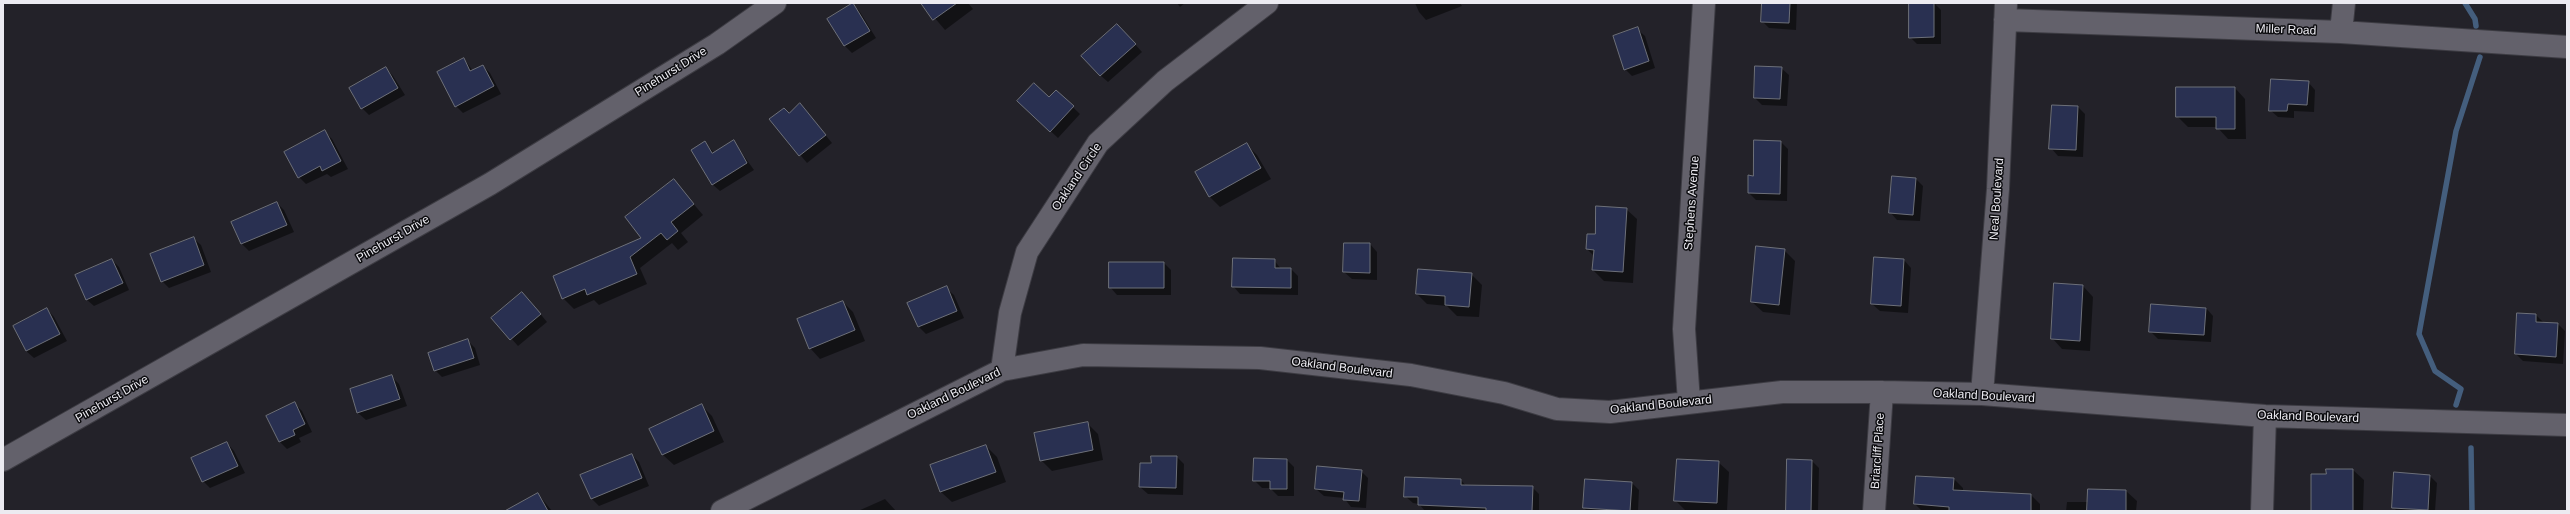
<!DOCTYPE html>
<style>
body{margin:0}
#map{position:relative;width:2570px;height:514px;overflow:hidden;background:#232229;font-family:Helvetica,sans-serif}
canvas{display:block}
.frame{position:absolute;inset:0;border:4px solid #ecebf1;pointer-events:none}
</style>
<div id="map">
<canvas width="2570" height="514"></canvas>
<div class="frame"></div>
</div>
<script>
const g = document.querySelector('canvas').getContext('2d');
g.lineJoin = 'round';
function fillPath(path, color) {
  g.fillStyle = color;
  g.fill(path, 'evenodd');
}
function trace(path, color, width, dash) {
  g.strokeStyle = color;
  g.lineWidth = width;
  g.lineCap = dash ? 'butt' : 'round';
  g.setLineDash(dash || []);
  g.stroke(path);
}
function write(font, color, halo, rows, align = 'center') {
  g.font = font + ' Helvetica,sans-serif';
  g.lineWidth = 3;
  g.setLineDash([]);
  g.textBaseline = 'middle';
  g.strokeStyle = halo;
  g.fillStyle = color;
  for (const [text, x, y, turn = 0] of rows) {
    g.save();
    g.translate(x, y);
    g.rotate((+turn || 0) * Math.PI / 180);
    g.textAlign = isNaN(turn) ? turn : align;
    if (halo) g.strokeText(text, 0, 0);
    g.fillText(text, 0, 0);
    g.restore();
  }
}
fillPath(new Path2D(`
 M 922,3 L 968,3 L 973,9 L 945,30 Z
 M 1177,3 L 1185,3 L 1180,7 Z
 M 1415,3 L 1460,3 L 1462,6 L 1426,20 L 1419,12 Z
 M 1763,3 L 1797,3 L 1796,30 L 1769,28 L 1762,21 Z
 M 1910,3 L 1934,3 L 1941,10 L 1941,44 L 1917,44 L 1910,37 Z
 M 853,4 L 860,12 L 876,38 L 852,53 L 845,46 L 829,19 Z
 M 1637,29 L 1645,36 L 1655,68 L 1632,76 L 1625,69 Z
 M 1124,32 L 1142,52 L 1108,82 L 1100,75 Z
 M 464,59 L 473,71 L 483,66 L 490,73 L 501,94 L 463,113 L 456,106 Z
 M 386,68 L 393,76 L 405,95 L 369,115 L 362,108 Z
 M 1781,68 L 1789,75 L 1787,106 L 1762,105 L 1755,98 Z
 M 2308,82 L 2315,90 L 2314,112 L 2294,111 L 2294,118 L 2278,117 L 2270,110 Z
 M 2235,88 L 2245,99 L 2246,139 L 2228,139 L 2217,127 L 2188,127 L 2177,116 Z
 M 1056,91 L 1080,114 L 1058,138 L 1026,108 L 1049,98 Z
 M 800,104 L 832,143 L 807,163 L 771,120 L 789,114 Z
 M 2078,107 L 2085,114 L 2083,157 L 2058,156 L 2051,148 Z
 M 325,132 L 332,139 L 348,169 L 331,177 L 327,174 L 306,184 L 299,177 Z
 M 705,142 L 714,153 L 734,142 L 754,170 L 720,191 L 712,184 Z
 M 1781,142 L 1788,149 L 1787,201 L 1756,200 L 1749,193 Z
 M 1247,145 L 1257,155 L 1271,179 L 1220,207 L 1210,197 L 1196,173 Z
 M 1916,179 L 1923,186 L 1920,221 L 1897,220 L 1890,212 Z
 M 674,181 L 703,215 L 681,233 L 688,242 L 678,250 L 672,243 L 640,268 L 647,284 L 599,305 L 594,300 L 574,309 L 563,298 L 642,239 Z
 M 277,203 L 284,210 L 294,232 L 249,251 L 242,244 L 232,222 Z
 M 1626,209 L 1637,219 L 1633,283 L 1604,281 L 1593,270 L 1594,256 L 1587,249 L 1596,235 Z
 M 193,238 L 201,245 L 211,272 L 169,288 L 162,281 Z
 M 1345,244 L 1370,244 L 1377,252 L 1377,280 L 1352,279 L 1344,272 Z
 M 1784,250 L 1795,261 L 1790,315 L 1763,312 L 1752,302 Z
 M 112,260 L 119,267 L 129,290 L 94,306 L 86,299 Z
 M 1274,260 L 1281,269 L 1291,269 L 1298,276 L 1298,295 L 1240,294 L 1233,286 Z
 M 1904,260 L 1911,268 L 1908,313 L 1880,311 L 1872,304 Z
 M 1164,263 L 1171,270 L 1171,295 L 1117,295 L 1110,287 Z
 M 1471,274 L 1482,285 L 1479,317 L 1457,316 L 1447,306 L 1427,304 L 1417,294 Z
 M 2083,286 L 2093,297 L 2090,351 L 2062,349 L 2052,338 Z
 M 946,288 L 954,295 L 964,318 L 926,334 L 919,327 L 909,304 Z
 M 529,300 L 547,322 L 518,346 L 493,318 Z
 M 843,302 L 853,312 L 865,341 L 820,359 L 810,348 Z
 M 2206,308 L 2213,316 L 2211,342 L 2158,339 L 2150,331 Z
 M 47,309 L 54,317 L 67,341 L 34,358 L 26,351 Z
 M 2536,315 L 2544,323 L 2558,324 L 2565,331 L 2563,364 L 2523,361 L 2516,354 Z
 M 467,340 L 475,348 L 480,365 L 442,377 L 435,370 Z
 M 392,377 L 399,384 L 407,406 L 366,420 L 358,413 Z
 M 294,403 L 302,411 L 312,432 L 299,438 L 301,442 L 287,449 L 280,442 L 267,416 Z
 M 701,405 L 712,416 L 724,442 L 674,465 L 663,455 L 651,429 Z
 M 1087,423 L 1098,434 L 1103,460 L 1052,471 L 1041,460 Z
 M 227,443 L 234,451 L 245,473 L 210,488 L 203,481 Z
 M 986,446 L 997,457 L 1006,482 L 952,502 L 941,492 Z
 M 632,455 L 639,462 L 649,486 L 599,506 L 592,499 Z
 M 1177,457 L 1184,464 L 1183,495 L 1148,494 L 1140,487 Z
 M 1255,459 L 1287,460 L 1294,467 L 1294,496 L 1278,496 L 1270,488 L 1262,488 L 1254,480 Z
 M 1812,461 L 1819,468 L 1818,511 L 1787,511 Z
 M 1718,462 L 1729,472 L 1727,511 L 1686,511 L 1676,501 Z
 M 2327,470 L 2353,470 L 2364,480 L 2363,511 L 2312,511 L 2327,475 Z
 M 1361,471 L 1368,478 L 1366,508 L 1351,507 L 1344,498 L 1324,496 L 1316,489 Z
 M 2430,476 L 2437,483 L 2435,511 L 2397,511 L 2393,507 Z
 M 1954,479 L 1963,488 L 1963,492 L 2031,495 L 2040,504 L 2040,511 L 1922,511 L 1915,504 Z
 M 1461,480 L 1466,486 L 1532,487 L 1539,494 L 1539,511 L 1425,511 L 1419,504 L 1413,503 L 1405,496 Z
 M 1632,483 L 1639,490 L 1638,511 L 1587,511 L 1584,508 Z
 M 2088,490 L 2126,491 L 2137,501 L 2136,511 L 2066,511 L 2067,502 L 2088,502 Z
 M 538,494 L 552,511 L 507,511 Z
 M 885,499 L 896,511 L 858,511 Z`), '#0007');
trace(new Path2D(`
 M 2465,3 L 2475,19 L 2476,26
 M 2456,405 L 2461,389 L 2435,371 L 2419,334 L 2456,131 L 2480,57
 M 2471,448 L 2472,511`), '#445e7d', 5.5);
const building = new Path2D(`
 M 853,3 L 870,31 L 844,46 L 827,19 Z
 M 921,3 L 957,3 L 933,20 Z
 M 1762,3 L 1790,3 L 1789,23 L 1761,22 Z
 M 1909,3 L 1934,3 L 1934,37 L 1909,38 Z
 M 1117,24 L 1136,44 L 1100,76 L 1081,56 Z
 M 1638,27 L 1649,61 L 1624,70 L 1613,36 Z
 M 464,58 L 470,71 L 483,65 L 494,86 L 455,107 L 437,72 Z
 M 1755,66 L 1782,67 L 1780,99 L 1754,98 Z
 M 386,67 L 398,88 L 361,109 L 349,88 Z
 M 2271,79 L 2309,81 L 2307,105 L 2288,104 L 2287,111 L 2269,111 Z
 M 1034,83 L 1049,97 L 1056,90 L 1074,106 L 1050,132 L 1017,101 Z
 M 2176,87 L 2235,87 L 2235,129 L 2216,129 L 2216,117 L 2176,117 Z
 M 800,103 L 826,135 L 799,156 L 769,119 L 784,108 L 789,113 Z
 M 2052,105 L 2078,106 L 2076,150 L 2049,149 Z
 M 325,130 L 341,161 L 322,171 L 320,166 L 298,178 L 284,152 Z
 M 734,140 L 747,163 L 712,185 L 691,150 L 705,141 L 712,153 Z
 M 1754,140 L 1781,141 L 1780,194 L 1748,193 L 1748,175 L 1753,176 Z
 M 1247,143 L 1261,168 L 1209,197 L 1195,172 Z
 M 1892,176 L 1916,178 L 1913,215 L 1889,213 Z
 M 674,179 L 694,204 L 671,222 L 678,231 L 667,240 L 661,233 L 630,257 L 637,274 L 587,295 L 585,289 L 562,299 L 553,276 L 641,238 L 625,217 Z
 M 277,202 L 287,225 L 241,244 L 231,222 Z
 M 1596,206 L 1627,208 L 1623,272 L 1592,270 L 1594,250 L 1586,249 L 1587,234 L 1595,234 Z
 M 194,237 L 204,265 L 161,282 L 150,254 Z
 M 1344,243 L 1370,243 L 1370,273 L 1343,272 Z
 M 1756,246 L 1785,249 L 1779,305 L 1751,302 Z
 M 1874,257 L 1904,259 L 1901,306 L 1871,304 Z
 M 1233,258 L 1275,259 L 1275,268 L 1291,268 L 1291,288 L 1232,287 Z
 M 112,259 L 123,283 L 86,300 L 75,275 Z
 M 1109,262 L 1164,262 L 1164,288 L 1109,288 Z
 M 1418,269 L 1472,273 L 1469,307 L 1445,305 L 1445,296 L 1416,294 Z
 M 2054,283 L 2083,285 L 2080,341 L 2051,339 Z
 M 947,286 L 957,311 L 918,327 L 907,303 Z
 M 522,292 L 541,314 L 510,340 L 491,318 Z
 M 843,301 L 855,330 L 809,349 L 797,319 Z
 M 2151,304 L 2206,308 L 2204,335 L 2149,332 Z
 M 47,308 L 60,334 L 26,351 L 13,326 Z
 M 2517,313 L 2536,314 L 2536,322 L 2558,323 L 2556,357 L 2515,354 Z
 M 468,339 L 474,358 L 434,371 L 428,353 Z
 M 392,375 L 400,399 L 357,413 L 350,389 Z
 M 295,402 L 305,424 L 293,430 L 295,435 L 279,442 L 266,416 Z
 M 702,404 L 714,431 L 662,455 L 649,429 Z
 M 1088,422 L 1093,450 L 1040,461 L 1034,433 Z
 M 227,442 L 238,466 L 202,482 L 191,458 Z
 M 986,445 L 996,472 L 940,492 L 930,465 Z
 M 632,454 L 642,478 L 591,499 L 580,475 Z
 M 1151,456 L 1177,456 L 1176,488 L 1139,487 L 1140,463 L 1151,463 Z
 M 1254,458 L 1287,459 L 1287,489 L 1270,489 L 1270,481 L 1253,481 Z
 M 1677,459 L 1719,461 L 1717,503 L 1674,501 Z
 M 1787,459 L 1812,460 L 1811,511 L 1786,511 Z
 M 1317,466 L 1362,470 L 1359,501 L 1343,500 L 1344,492 L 1315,489 Z
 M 2326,469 L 2353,469 L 2353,511 L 2311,511 L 2311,474 L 2326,474 Z
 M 2394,472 L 2430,475 L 2428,510 L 2392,508 Z
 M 1916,476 L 1954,478 L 1953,490 L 2031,494 L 2031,511 L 1949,511 L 1949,507 L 1914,504 Z
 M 1405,477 L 1461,479 L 1461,485 L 1533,486 L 1532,511 L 1486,511 L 1486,508 L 1418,505 L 1418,497 L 1404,497 Z
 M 1585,479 L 1632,482 L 1630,511 L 1583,508 Z
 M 2088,489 L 2126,490 L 2126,511 L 2087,511 Z
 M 538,493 L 548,511 L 505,511 Z`);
fillPath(building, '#293051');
trace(building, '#6d7079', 1);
const minor = new Path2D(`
 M 2005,20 L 2341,32 L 2567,47
 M 2341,32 L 2344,3
 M 1002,370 L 1010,313 L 1027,252 L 1098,143 L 1165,81 L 1267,3
 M 1982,394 L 1998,189 L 2006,3
 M 1689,402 L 1684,329 L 1704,3
 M 3,460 L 490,184 L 717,44 L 775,3
 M 722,511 L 1002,370 L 1083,355 L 1260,358 L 1411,375 L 1504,393 L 1557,409 L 1610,412 L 1782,392 L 1882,392 L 1982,394 L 2265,416 L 2567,425
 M 1874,511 L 1882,392
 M 2262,511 L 2265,416`);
trace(minor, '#3d3c43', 24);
trace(minor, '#63616b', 22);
write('12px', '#ecebf1', '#0c0c0f', [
 ["Miller Road",2286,30,2],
 ["Pinehurst Drive",671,72,-32],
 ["Oakland Circle",1077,177,-56],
 ["Neal Boulevard",1997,199,-86],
 ["Stephens Avenue",1692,203,-86],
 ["Pinehurst Drive",393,239,-30],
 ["Oakland Boulevard",1342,368,7],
 ["Oakland Boulevard",954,394,-26],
 ["Oakland Boulevard",1984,396,3],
 ["Pinehurst Drive",112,399,-30],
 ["Oakland Boulevard",1661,405,-6],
 ["Oakland Boulevard",2308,417,2],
 ["Briarcliff Place",1878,451,-86]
]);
</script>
